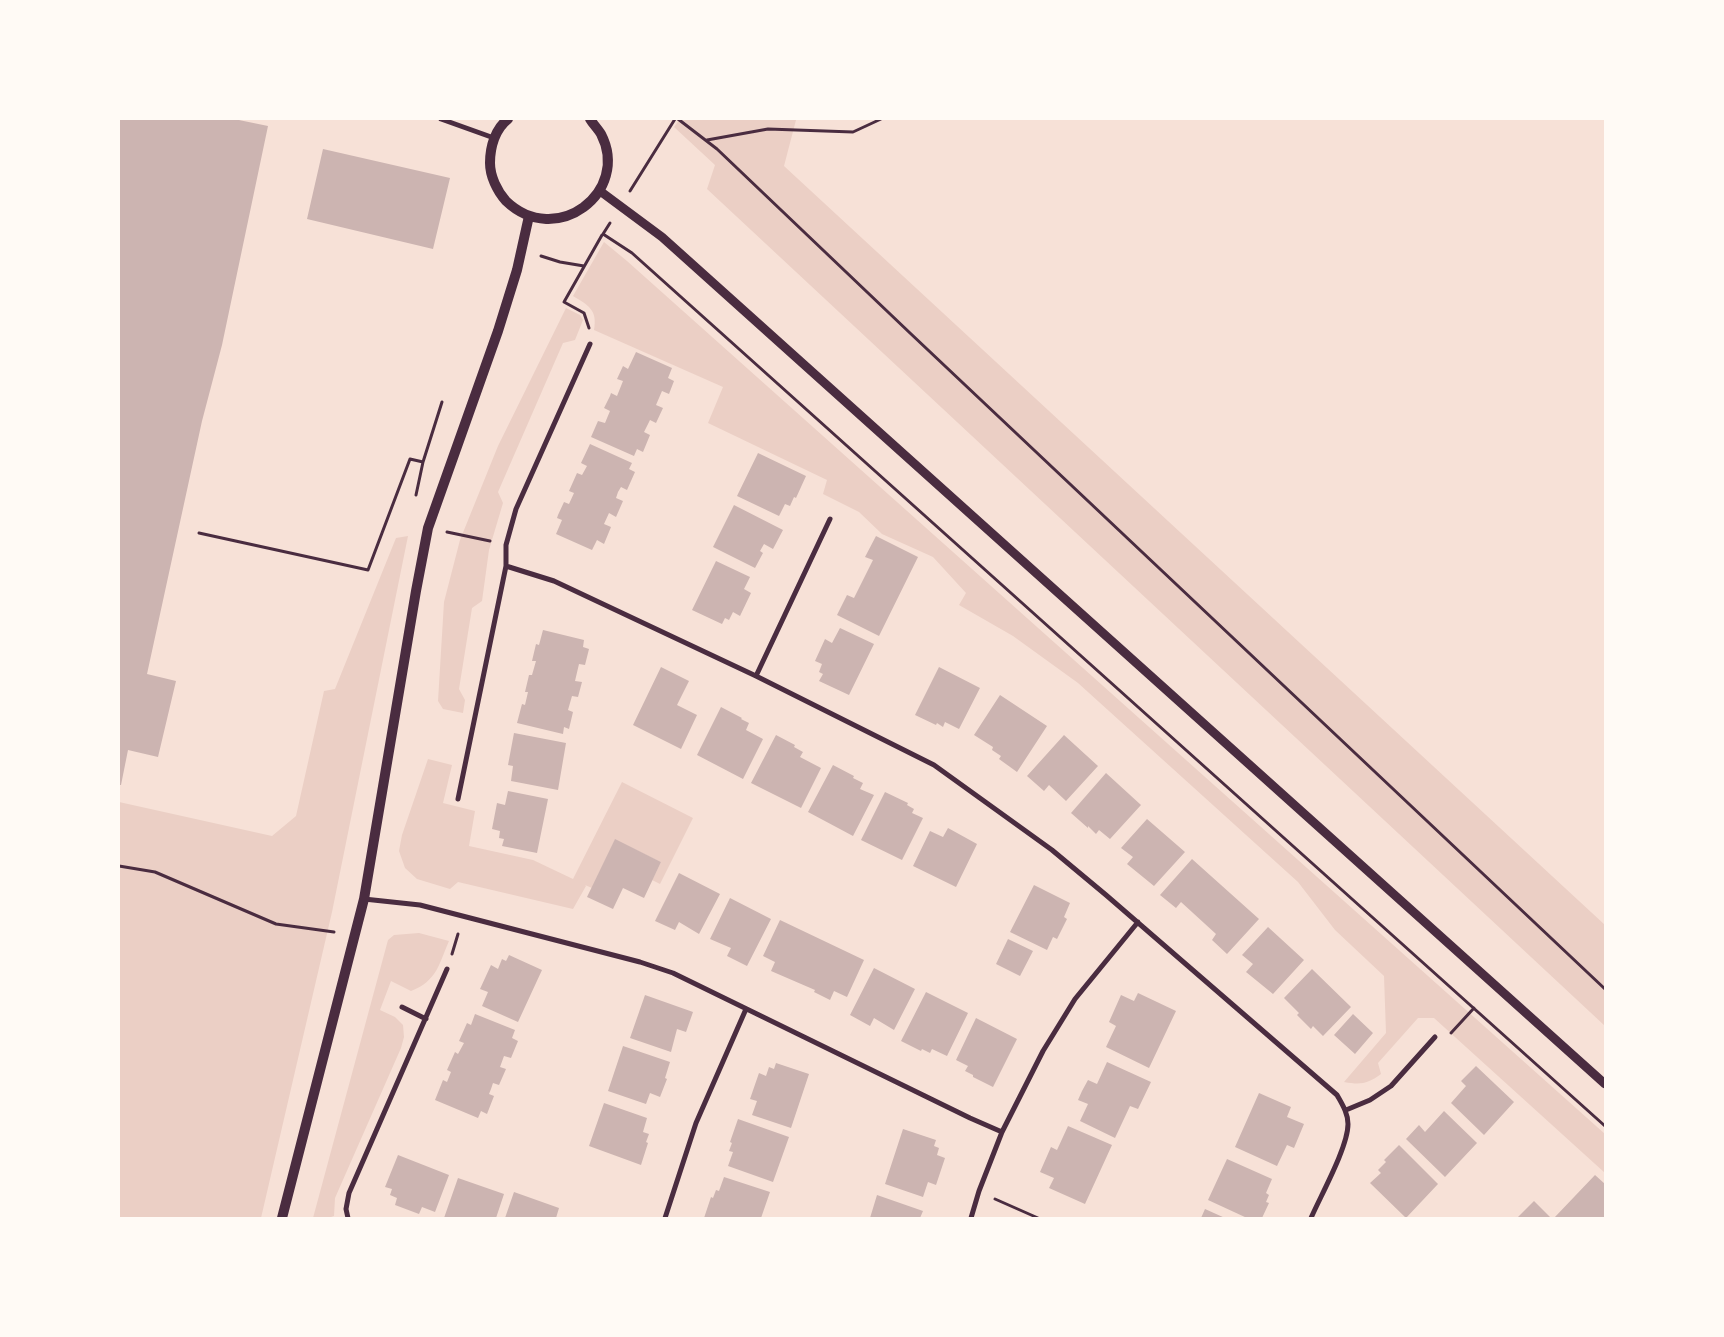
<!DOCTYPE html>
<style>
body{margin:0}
#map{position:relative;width:1724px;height:1337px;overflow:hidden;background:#f7e1d7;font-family:"DM Sans",sans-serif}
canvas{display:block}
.frame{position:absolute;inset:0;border:120px solid #fffaf5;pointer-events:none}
</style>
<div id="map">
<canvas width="1724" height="1337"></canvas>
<div class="frame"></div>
</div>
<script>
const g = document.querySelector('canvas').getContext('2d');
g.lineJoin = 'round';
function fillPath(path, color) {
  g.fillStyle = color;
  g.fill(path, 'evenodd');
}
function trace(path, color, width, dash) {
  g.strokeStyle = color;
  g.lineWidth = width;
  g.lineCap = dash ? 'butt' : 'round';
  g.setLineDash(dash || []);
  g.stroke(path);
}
fillPath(new Path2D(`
 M 680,119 L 799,119 L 796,120 L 784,166 L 1605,925 L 1605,1026 L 707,189 L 715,165 L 674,127 Z
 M 604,242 L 627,261 L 1605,1134 L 1605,1173 L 1434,1018 L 1418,1018 L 1378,1063 L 1381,1074 C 1367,1084 1361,1085 1344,1082 L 1386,1033 L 1384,976 L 1335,930 L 1298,882 L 1078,683 L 1013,636 L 959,605 L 966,593 L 933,557 L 882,534 L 859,512 L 823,494 L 827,480 L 708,423 L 723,387 L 594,330 C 598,310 588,305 573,296 Z
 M 566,308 L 580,315 L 583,320 L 575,340 L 563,343 L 498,492 L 503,503 L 489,550 L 482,601 L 472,608 L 459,689 L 465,700 L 463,713 L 443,709 L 438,701 L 444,602 L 460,540 L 498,446 Z
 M 408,536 L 332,912 L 261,1218 L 119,1218 L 119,802 L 272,836 L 296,816 L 324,691 L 335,689 L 396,538 Z
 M 428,759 L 452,765 L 443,803 L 475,811 L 469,846 L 533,860 L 573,879 L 622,782 L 693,818 L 660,884 L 652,880 L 661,862 L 615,840 L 592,888 L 585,885 L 586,886 L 573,909 L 458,882 L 450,889 L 417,879 L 405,868 L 399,851 L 402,835 Z
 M 419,933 L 449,941 C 439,964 437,981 411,991 L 391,981 L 380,1010 L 395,1017 L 403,1025 L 404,1037 L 401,1048 L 335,1198 L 334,1216 L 328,1218 L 313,1218 L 388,940 L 394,935 Z`), '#ebcfc5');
fillPath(new Path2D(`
 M 119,119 L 234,119 L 268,126 L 222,345 L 202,421 L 147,674 L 176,681 L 158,757 L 128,750 L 121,785 L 119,785 Z
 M 323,149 L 450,178 L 433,249 L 307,219 Z
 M 636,352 L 672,368 L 668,378 L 674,381 L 669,394 L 662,391 L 656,405 L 663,408 L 656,423 L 650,420 L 644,432 L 650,435 L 643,452 L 637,449 L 634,456 L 591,437 L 598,421 L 605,423 L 610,411 L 604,408 L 610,396 L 611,393 L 617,396 L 623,381 L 617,379 L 623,366 L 628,369 Z
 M 590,444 L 632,463 L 629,469 L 635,472 L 627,490 L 621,487 L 618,492 L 616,498 L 623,501 L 616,517 L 609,513 L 604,524 L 611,527 L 604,544 L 597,540 L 592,550 L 556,534 L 562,520 L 557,518 L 558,515 L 564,502 L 569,504 L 574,493 L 569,491 L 577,473 L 582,475 L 587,466 L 581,463 Z
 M 758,453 L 806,476 L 796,498 L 794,497 L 790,506 L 785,504 L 779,516 L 737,496 Z
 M 734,505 L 783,530 L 773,549 L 764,544 L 760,551 L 763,553 L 755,568 L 713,547 Z
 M 876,536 L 918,557 L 879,636 L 837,615 L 847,595 L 854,598 L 873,560 L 865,557 Z
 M 716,561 L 750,577 L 744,589 L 751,593 L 740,616 L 733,612 L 729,620 L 725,618 L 722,624 L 692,610 Z
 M 840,628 L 874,644 L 849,695 L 819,681 L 823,674 L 819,672 L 822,664 L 815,661 L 825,639 L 832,643 Z
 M 543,630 L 584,640 L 583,647 L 589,649 L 585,665 L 579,664 L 575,681 L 582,682 L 578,697 L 572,696 L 568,710 L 573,712 L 569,729 L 564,727 L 563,734 L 517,723 L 522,704 L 525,705 L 528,692 L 525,692 L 529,675 L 532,675 L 536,661 L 532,661 L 536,644 L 539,645 Z
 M 661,667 L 689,681 L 677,705 L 697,715 L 681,749 L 633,725 Z
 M 939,667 L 980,688 L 959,729 L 945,722 L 943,727 L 937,723 L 936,725 L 915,715 Z
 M 1000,695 L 1047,726 L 1017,772 L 999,759 L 1001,756 L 992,750 L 993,747 L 974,735 Z
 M 721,707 L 742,718 L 741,719 L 749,723 L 746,730 L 763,739 L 743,779 L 697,755 Z
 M 514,733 L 566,743 L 558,790 L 511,781 L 513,766 L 508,765 Z
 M 776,735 L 795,745 L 794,747 L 803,752 L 800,757 L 821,768 L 801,808 L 751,783 Z
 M 1064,735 L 1098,766 L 1066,801 L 1049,785 L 1044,791 L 1027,776 Z
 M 833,765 L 854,776 L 853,778 L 863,783 L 860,789 L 874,795 L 853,836 L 808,812 Z
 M 1106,773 L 1141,805 L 1110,839 L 1099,830 L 1096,834 L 1088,826 L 1088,828 L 1071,813 Z
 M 508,791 L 548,799 L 537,853 L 502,846 L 504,839 L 499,838 L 500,831 L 492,829 L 497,803 L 505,805 Z
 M 885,792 L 908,803 L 907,805 L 914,809 L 912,813 L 923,818 L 902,860 L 861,840 Z
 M 1147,819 L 1185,852 L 1154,886 L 1127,864 L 1133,857 L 1121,848 Z
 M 948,828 L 977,844 L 956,887 L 913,866 L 930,831 L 943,837 Z
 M 615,839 L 661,862 L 644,898 L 623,888 L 613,909 L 587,897 Z
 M 1192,859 L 1259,919 L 1227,954 L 1212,940 L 1216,934 L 1181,902 L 1176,908 L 1160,895 Z
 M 679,873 L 720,894 L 699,934 L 679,922 L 675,930 L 655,921 Z
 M 1034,885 L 1070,903 L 1064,917 L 1067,919 L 1057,939 L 1053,937 L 1047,950 L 1010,932 Z
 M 730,898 L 771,919 L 747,966 L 727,956 L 731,948 L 710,939 Z
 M 780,920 L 864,960 L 847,997 L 834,991 L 830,1000 L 814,992 L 815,990 L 771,971 L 775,962 L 763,956 Z
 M 1268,927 L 1304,960 L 1273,994 L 1246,972 L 1253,964 L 1242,955 Z
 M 1008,939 L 1033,951 L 1020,976 L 996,964 Z
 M 509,955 L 542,970 L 518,1022 L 482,1006 L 488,992 L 480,989 L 491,965 L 498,969 L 502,959 L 506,961 Z
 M 874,968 L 915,989 L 894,1030 L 874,1018 L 870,1026 L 850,1015 Z
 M 1312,969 L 1351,1007 L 1323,1036 L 1313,1026 L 1311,1029 L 1297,1015 L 1299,1013 L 1284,998 Z
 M 926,992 L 968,1013 L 947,1056 L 932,1049 L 930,1053 L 922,1049 L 921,1051 L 901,1041 Z
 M 1138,993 L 1176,1011 L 1149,1068 L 1106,1047 L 1116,1026 L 1109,1022 L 1121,995 L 1134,1001 Z
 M 645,995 L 693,1012 L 686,1032 L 677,1029 L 671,1052 L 630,1038 Z
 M 475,1014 L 515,1030 L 512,1038 L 518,1041 L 511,1058 L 504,1056 L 500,1067 L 506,1069 L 499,1085 L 493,1083 L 491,1089 L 489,1094 L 494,1096 L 487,1114 L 481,1111 L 478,1118 L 435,1100 L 443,1080 L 447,1082 L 451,1072 L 447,1070 L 455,1052 L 458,1054 L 464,1043 L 459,1041 L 467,1023 L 471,1025 Z
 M 1353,1014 L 1373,1033 L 1355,1054 L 1334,1035 Z
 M 976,1018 L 1017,1039 L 993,1087 L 973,1077 L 973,1075 L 965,1071 L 968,1066 L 956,1060 Z
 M 623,1046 L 670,1062 L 665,1078 L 667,1079 L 660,1097 L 650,1093 L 646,1104 L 608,1091 Z
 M 1107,1062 L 1151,1082 L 1138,1109 L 1130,1106 L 1115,1138 L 1080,1121 L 1088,1104 L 1078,1100 L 1082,1091 L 1088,1080 L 1097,1084 Z
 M 776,1063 L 809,1074 L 791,1128 L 752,1115 L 757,1101 L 750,1099 L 759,1073 L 766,1076 L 769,1067 L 774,1069 Z
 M 1476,1066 L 1514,1102 L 1484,1135 L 1451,1103 L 1466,1086 L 1461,1081 Z
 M 1259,1093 L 1291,1107 L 1287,1117 L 1304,1124 L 1294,1148 L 1287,1145 L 1277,1166 L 1235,1147 Z
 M 604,1103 L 647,1118 L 643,1132 L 649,1134 L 646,1142 L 648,1143 L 641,1165 L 589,1146 Z
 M 1444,1111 L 1477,1143 L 1445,1177 L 1406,1139 L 1419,1125 L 1425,1132 Z
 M 738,1119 L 789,1137 L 773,1182 L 728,1166 L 733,1152 L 729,1151 L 732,1143 L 730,1142 Z
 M 1068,1126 L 1112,1145 L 1085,1204 L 1049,1188 L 1054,1178 L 1040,1172 L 1051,1147 L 1057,1150 Z
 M 903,1129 L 936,1140 L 934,1146 L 939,1148 L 937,1155 L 945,1158 L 936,1185 L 928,1182 L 923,1197 L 885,1184 Z
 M 1399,1145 L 1438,1184 L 1406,1218 L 1370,1183 L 1381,1173 L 1378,1170 L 1386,1162 L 1384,1160 Z
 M 398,1155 L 449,1175 L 435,1212 L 422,1207 L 419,1214 L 395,1205 L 397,1198 L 390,1195 L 392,1189 L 385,1187 Z
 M 1227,1159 L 1272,1179 L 1266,1193 L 1269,1195 L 1266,1202 L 1269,1203 L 1262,1218 L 1247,1218 L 1208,1200 Z
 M 1595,1175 L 1605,1184 L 1605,1218 L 1554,1218 Z
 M 724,1177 L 770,1192 L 761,1218 L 704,1218 L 711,1197 L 713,1198 L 716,1190 L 719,1191 Z
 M 458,1178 L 504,1194 L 496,1218 L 444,1218 Z
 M 514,1192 L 559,1208 L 556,1218 L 505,1218 Z
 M 877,1195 L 923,1211 L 920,1218 L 870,1218 Z
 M 1534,1201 L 1551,1218 L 1517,1218 Z
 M 1205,1209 L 1225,1218 L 1201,1218 Z`), '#ccb4b1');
trace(new Path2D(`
 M 678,119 L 717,149 L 910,333 L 1605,989
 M 707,140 L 768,129 L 853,132 L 881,119
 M 630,191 L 675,119
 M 610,223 L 603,234 L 632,253 L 1605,1126
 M 541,256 L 560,262 L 584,266
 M 589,328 L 584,313 L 564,302 L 602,235
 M 416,495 L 423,462
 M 447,532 L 490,541
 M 199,533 L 368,570 L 410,459 L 423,462 L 442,402
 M 119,866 L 155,872 L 276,924 L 334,932
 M 452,954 L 458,934
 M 1451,1033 L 1474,1008
 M 995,1199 L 1038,1218`), '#4a2c40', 3);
trace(new Path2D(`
 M 441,119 L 494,138
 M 506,566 L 554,581 L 756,676 L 934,765 L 1052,850 L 1106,895 L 1337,1095 C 1342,1104 1348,1113 1348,1124 C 1348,1147 1321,1195 1311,1218
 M 756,676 L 830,519
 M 458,799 L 506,566 L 506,545 L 516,509 L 590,344
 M 364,899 L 420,905 L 640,962 L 673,973 L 970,1118 L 1002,1132 L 1043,1051 L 1075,999 L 1138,922
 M 402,1007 L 426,1019
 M 1346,1110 L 1370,1100 L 1391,1086 L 1435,1037
 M 348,1218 L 346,1209 L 349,1193 L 447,969
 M 665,1218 L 696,1123 L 746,1009
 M 971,1218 L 979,1191 L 1002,1132`), '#4a2c40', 5);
trace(new Path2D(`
 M 600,191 L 662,237 L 1605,1084`), '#4a2c40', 9);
trace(new Path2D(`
 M 508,119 C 495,129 490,147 490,163 C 490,176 497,191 506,201 C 556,249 631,192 601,134 C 598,129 593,124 590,119
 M 282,1218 L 364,899 L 416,591 L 428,528 L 498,331 L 517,270 L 529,216`), '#4a2c40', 10);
</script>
